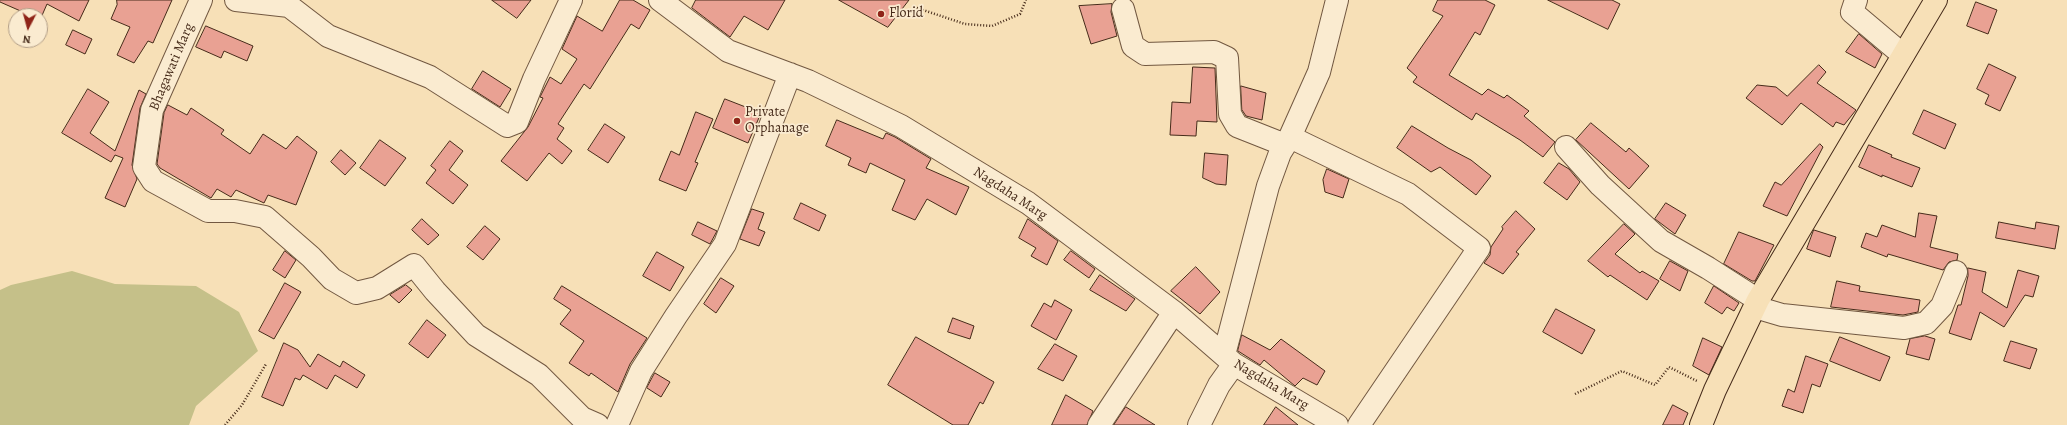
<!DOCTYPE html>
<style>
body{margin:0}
#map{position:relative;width:2067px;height:425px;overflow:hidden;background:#f7e0b7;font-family:Alegreya,serif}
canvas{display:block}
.north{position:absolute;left:8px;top:8px;width:40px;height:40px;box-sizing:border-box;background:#faebd0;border:1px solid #b29e87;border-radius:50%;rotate:186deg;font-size:11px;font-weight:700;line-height:16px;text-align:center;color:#462b1a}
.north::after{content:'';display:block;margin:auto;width:14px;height:18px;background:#8f2418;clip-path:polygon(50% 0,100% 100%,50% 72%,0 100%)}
</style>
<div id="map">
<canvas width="2067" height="425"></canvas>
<div class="north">N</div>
</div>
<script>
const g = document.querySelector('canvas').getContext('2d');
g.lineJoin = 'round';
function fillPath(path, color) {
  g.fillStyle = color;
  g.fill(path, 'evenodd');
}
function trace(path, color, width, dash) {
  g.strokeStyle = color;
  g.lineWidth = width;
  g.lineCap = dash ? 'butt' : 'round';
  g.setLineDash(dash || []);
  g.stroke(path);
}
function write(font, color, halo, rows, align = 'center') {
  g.font = font + ' Alegreya,serif';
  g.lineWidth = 3.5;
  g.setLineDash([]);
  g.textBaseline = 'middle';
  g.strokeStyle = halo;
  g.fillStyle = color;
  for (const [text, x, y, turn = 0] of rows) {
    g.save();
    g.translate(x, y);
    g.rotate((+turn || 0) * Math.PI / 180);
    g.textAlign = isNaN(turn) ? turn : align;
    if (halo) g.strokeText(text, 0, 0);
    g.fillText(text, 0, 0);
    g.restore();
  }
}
fillPath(new Path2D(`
 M 72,271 L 115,284 L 196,286 L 239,312 L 258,351 L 196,406 L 189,425 L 0,425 L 0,290 L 11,285 Z`), '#c5c089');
const building = new Path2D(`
 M 0,0 L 89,0 L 79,21 L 47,4 L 40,20 L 40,16 L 32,16 L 0,2 Z
 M 117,0 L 172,0 L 153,43 L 148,41 L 134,63 L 117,55 L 130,27 L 111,19 L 117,5 Z
 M 492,0 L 531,0 L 517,18 Z
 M 620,0 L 633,0 L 650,10 L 639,29 L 631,24 L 590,89 L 584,84 L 558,124 L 564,128 L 557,139 L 572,151 L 562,164 L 549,153 L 527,181 L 501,161 L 528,127 L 543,98 L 540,97 L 550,77 L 561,84 L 577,59 L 562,49 L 577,16 L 602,31 Z
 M 696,0 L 785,0 L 768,30 L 744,16 L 730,37 L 692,8 Z
 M 839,0 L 909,0 L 888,27 Z
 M 1438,0 L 1485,0 L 1495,5 L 1480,35 L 1475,32 L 1449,75 L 1482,95 L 1488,89 L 1504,98 L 1507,95 L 1529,111 L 1524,116 L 1555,142 L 1543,157 L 1520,140 L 1476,113 L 1472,120 L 1413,82 L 1417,77 L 1407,68 L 1443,16 L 1433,11 Z
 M 1548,0 L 1612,0 L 1620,4 L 1608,29 Z
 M 1976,2 L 1997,10 L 1988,34 L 1967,26 Z
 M 1112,4 L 1111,12 L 1117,36 L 1091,44 L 1079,6 Z
 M 206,26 L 253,46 L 247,61 L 224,51 L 221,58 L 196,47 Z
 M 73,30 L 92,39 L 85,54 L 66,45 Z
 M 1859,34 L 1882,54 L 1875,68 L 1846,52 Z
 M 1989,64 L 2016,77 L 2000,111 L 1985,104 L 1989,95 L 1977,89 Z
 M 1819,65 L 1826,72 L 1817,83 L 1856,110 L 1844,125 L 1836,122 L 1833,127 L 1801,103 L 1782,125 L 1746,98 L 1757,85 L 1776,87 L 1787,96 Z
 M 1193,67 L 1215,68 L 1217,122 L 1197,121 L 1196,136 L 1170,135 L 1172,102 L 1190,103 Z
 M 483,71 L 511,89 L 500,107 L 472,89 Z
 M 1241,86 L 1266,93 L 1262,120 L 1246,116 L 1242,110 Z
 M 88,89 L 109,102 L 90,133 L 115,151 L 139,90 L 146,94 L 140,108 L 132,165 L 137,179 L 125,207 L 105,198 L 123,158 L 115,155 L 111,162 L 62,133 Z
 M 725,99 L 761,113 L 748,143 L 713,128 Z
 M 168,105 L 187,115 L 191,108 L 224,130 L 221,134 L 250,154 L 263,134 L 286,149 L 297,136 L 317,152 L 296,205 L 268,195 L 264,203 L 236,190 L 231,197 L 217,189 L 211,198 L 160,168 L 157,164 L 164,113 Z
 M 1924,110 L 1956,124 L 1945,149 L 1913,134 Z
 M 696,112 L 713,119 L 695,162 L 698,163 L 686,191 L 659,180 L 671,151 L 679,155 Z
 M 837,120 L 883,139 L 886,133 L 895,137 L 931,159 L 926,168 L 969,187 L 956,215 L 927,199 L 915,220 L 892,210 L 905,180 L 870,163 L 866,173 L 848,165 L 851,158 L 826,146 Z
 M 1591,123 L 1626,152 L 1629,148 L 1649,166 L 1629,189 L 1576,140 Z
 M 605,124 L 625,137 L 608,163 L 588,150 Z
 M 1412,126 L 1448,148 L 1471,160 L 1491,176 L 1476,195 L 1440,167 L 1431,172 L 1397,148 Z
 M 380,140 L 406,158 L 385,186 L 360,168 Z
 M 450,141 L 463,151 L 449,170 L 468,185 L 453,204 L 426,183 L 436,170 L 431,166 Z
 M 1820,144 L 1823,147 L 1787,216 L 1763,206 L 1775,182 L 1781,185 Z
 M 1869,145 L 1892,155 L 1891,157 L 1920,168 L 1912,187 L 1882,175 L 1882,177 L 1859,167 Z
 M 341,150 L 356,163 L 345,175 L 331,162 Z
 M 1205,153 L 1228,155 L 1226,185 L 1216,184 L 1203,178 Z
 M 1559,163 L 1569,169 L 1580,182 L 1567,200 L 1544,183 Z
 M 1327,169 L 1349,179 L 1343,198 L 1325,192 L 1323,180 Z
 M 801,203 L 826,215 L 819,231 L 794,219 Z
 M 1666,203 L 1686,215 L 1675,234 L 1655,219 Z
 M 752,209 L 764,213 L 758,229 L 765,232 L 759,246 L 740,239 Z
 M 1516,211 L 1535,229 L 1516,252 L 1519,254 L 1503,274 L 1484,263 L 1490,255 L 1491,247 L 1503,229 L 1502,227 Z
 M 1919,213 L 1937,216 L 1930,247 L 1958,254 L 1957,260 L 1949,262 L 1943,270 L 1888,254 L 1887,257 L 1861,247 L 1866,233 L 1877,237 L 1882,225 L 1915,237 Z
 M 422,219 L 439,235 L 428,245 L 412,230 Z
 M 1028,219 L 1058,241 L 1047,265 L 1031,256 L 1036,248 L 1019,238 Z
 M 698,222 L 717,231 L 710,244 L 692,235 Z
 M 1999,222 L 2035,229 L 2036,222 L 2059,226 L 2055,249 L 1996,238 Z
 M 1624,224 L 1635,234 L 1615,254 L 1640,273 L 1642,271 L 1659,281 L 1647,300 L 1610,275 L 1608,277 L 1588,261 Z
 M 485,226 L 500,239 L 483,260 L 467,247 Z
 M 1814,230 L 1836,237 L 1830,257 L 1807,249 Z
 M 1739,232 L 1774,245 L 1755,281 L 1752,281 L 1724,264 Z
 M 285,251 L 296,260 L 285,278 L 273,270 Z
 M 1071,251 L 1095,269 L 1089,278 L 1064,260 Z
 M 657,252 L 684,267 L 670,291 L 643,276 Z
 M 1670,261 L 1688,271 L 1680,291 L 1660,279 Z
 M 1196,267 L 1220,292 L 1200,314 L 1171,291 Z
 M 1968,268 L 1986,272 L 1982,292 L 2007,308 L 2018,270 L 2039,276 L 2033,297 L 2025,295 L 2004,327 L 1980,312 L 1971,340 L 1949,333 L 1958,305 L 1961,305 L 1968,276 Z
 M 1100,275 L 1135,299 L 1126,311 L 1090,290 Z
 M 721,278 L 734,286 L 716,313 L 704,304 Z
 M 1837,281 L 1860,286 L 1859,291 L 1920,300 L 1918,312 L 1903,315 L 1831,307 Z
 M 285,283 L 301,292 L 274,339 L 259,331 Z
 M 406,285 L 412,290 L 399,303 L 390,295 Z
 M 562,286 L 647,338 L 630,364 L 618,392 L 591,373 L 589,376 L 569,363 L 584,341 L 560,324 L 571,310 L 554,299 Z
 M 1714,286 L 1739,303 L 1734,311 L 1727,307 L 1722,314 L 1705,303 Z
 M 1055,300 L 1072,310 L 1056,340 L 1031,326 L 1044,303 L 1051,307 Z
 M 1556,309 L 1595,330 L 1582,354 L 1543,332 Z
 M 953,318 L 974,326 L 970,339 L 948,332 Z
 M 427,320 L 446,335 L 428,358 L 409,344 Z
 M 1242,335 L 1270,350 L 1281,339 L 1325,371 L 1317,385 L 1303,378 L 1295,386 L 1264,360 L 1260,365 L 1238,351 Z
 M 1925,336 L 1935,339 L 1929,360 L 1906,354 L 1910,339 Z
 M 916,337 L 994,382 L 983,404 L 980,402 L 968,425 L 953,425 L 888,385 Z
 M 1840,337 L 1890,357 L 1880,381 L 1830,361 Z
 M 1703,338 L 1722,347 L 1709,375 L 1693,366 Z
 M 2011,341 L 2037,349 L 2030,369 L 2004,361 Z
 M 284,343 L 298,350 L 310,367 L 318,354 L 340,367 L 343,361 L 365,375 L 357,388 L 335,375 L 327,389 L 303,375 L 300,380 L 295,378 L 283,406 L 262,397 Z
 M 1055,344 L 1077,356 L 1063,381 L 1038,369 Z
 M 1806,356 L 1828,364 L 1820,387 L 1812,384 L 1803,413 L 1782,406 L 1788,389 L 1794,392 Z
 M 655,373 L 670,382 L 661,397 L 647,388 Z
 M 1066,395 L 1093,411 L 1087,425 L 1052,425 Z
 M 1673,405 L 1688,413 L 1683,425 L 1663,425 Z
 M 1126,407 L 1155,425 L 1114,425 Z
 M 1276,407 L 1298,425 L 1264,425 Z`);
fillPath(building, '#e9a193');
trace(building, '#462b1a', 1);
const minor = new Path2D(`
 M 201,0 L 152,110 L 144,167 L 153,181 L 208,211 L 235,211 L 265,217 L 311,257 L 332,279 L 356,293 L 377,288 L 414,265 L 435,291 L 476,335 L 539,375 L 582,418 L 598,425
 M 236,0 L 289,6 L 328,36 L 430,77 L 507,126 L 517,122 L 534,79 L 571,0
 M 660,0 L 728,51 L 808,81 L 901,126 L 1028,203 L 1174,312 L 1234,364 L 1337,425
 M 1856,0 L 1852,12 L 1903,55
 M 1123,9 L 1133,46 L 1145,54 L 1214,52 L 1227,58 L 1230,114 L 1237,126 L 1285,145
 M 1290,137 L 1408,194 L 1479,248 L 1359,425
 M 1566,147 L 1600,185 L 1661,241 L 1708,268 L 1758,300
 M 1755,307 L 1782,315 L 1904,328 L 1926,323 L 1942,306 L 1956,272
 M 1224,355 L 1268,186 L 1280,153 L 1290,137 L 1319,72 L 1337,0
 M 617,425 L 641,371 L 676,316 L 725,244 L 790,74
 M 1099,425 L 1174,312
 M 1199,425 L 1219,385 L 1234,364`);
const major = new Path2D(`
 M 1701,425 L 1715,390 L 1758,300 L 1936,0`);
trace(minor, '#725841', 24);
trace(major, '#462b1a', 24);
trace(new Path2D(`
 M 914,7 L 965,24 L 992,26 L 1020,14 L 1026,0
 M 1575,394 L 1622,371 L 1655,385 L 1669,367 L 1697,381
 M 225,425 L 242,405 L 266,364`), '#462b1a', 2.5, [1, 2]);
trace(minor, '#faebd0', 22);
trace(major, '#f7e0b7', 22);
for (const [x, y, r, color] of [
 [881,14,4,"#8f2418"],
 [737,121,4,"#8f2418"]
]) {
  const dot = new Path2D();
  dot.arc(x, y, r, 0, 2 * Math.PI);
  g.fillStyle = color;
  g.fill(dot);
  trace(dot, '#faebd0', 1.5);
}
write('14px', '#462b1a', '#faebd0', [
 ["Florid",889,14],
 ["Private",745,113],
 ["Orphanage",745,129]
], 'left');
write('14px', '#462b1a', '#faebd0', [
 ["Bhagawati Marg",172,67,-67],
 ["Nagdaha Marg",1010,194,33],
 ["Nagdaha Marg",1271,385,31]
]);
</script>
